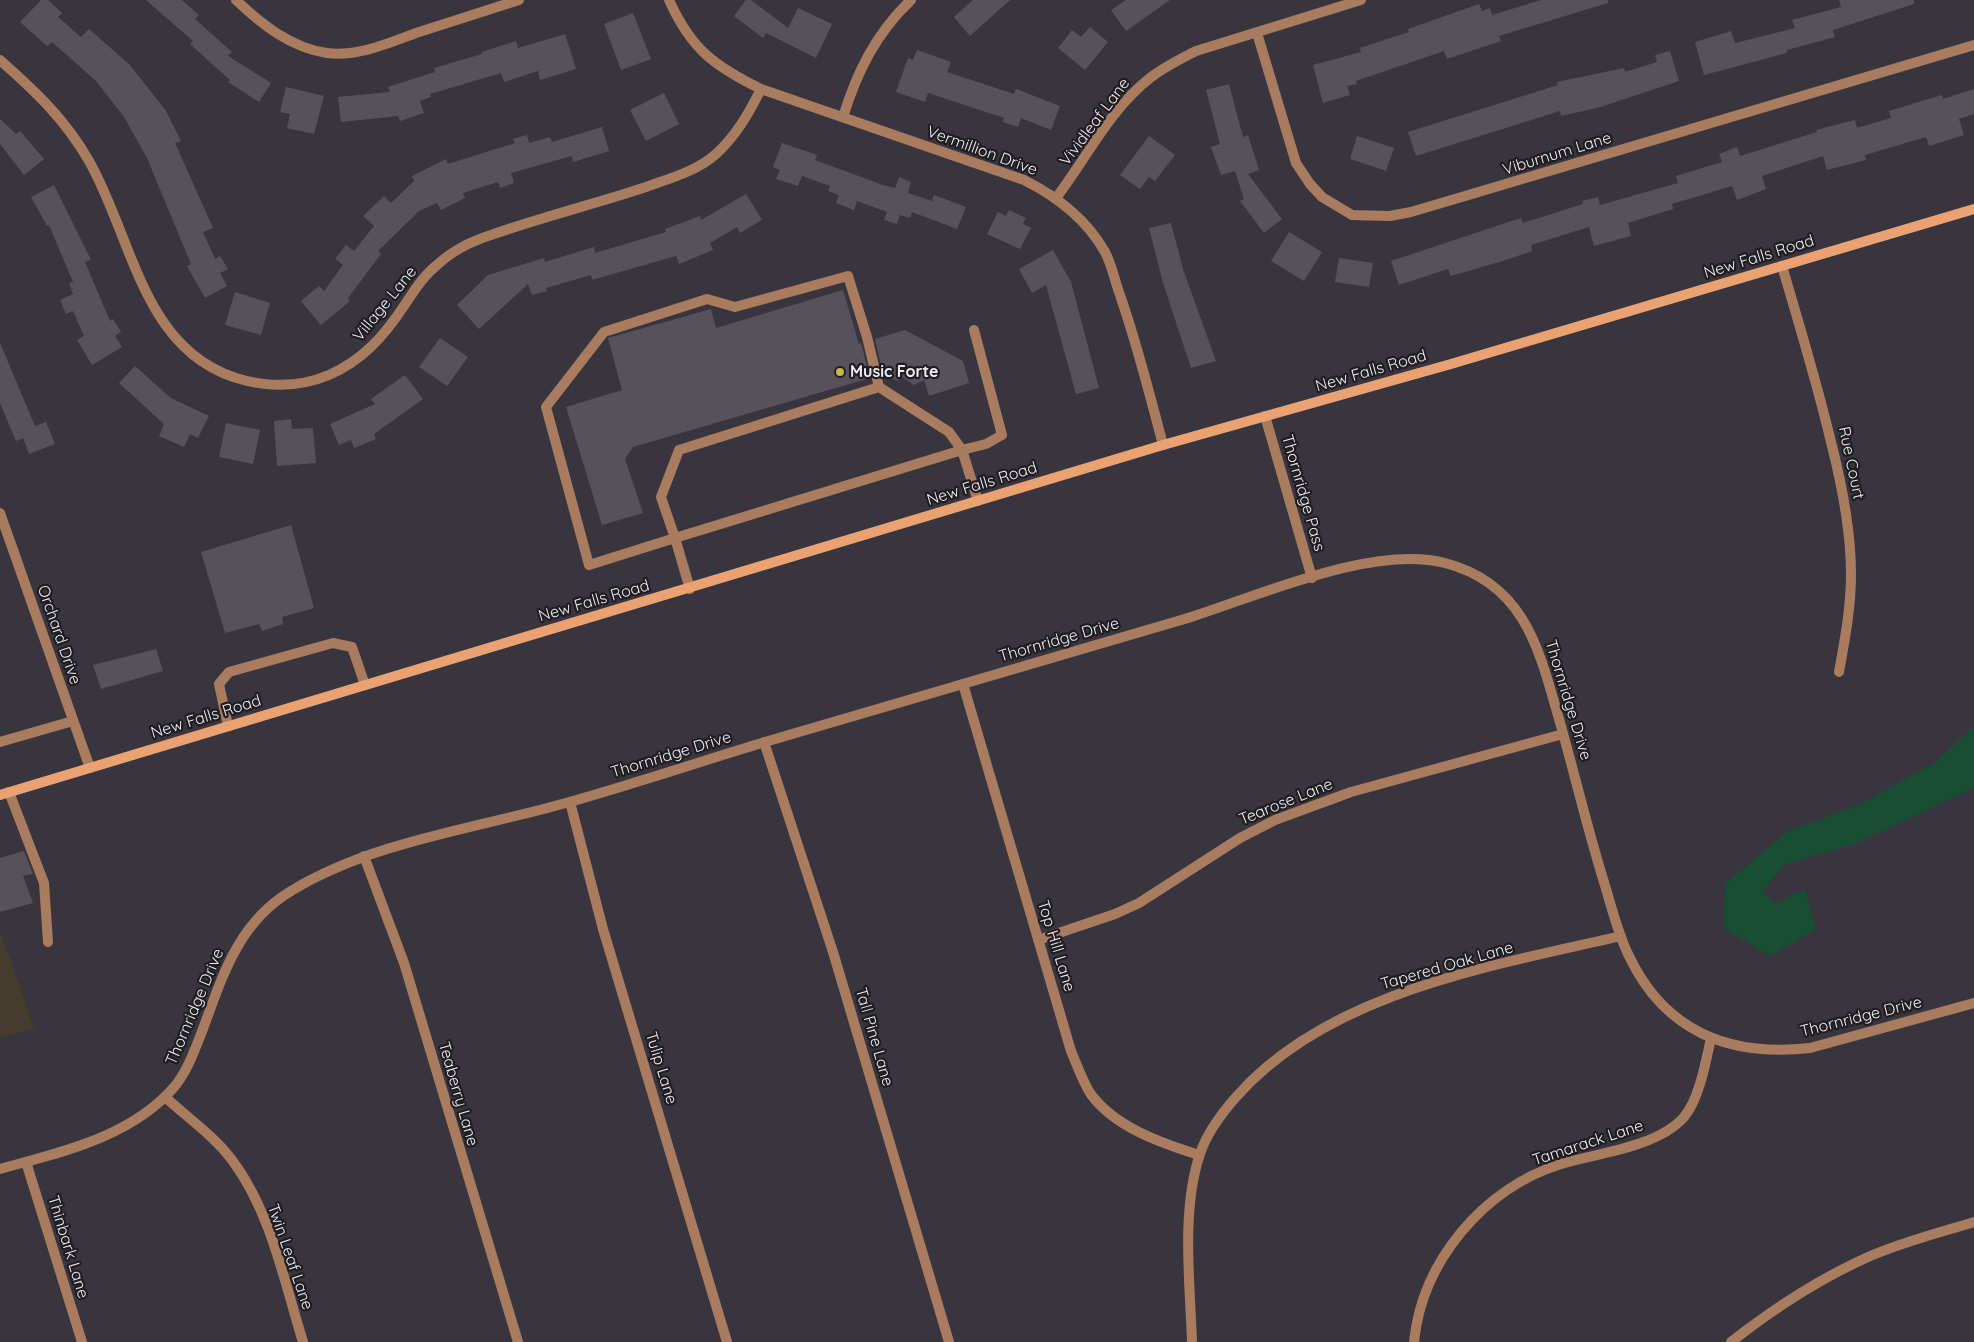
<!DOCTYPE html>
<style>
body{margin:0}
canvas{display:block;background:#38353e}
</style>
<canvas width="1974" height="1342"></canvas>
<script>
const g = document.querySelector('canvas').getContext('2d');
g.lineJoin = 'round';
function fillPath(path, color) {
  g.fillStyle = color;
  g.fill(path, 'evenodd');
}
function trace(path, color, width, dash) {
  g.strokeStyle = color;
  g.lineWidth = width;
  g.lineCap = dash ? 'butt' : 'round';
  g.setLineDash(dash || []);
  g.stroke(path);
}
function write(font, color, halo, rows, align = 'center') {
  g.font = font + ' Quicksand,sans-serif';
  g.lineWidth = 4.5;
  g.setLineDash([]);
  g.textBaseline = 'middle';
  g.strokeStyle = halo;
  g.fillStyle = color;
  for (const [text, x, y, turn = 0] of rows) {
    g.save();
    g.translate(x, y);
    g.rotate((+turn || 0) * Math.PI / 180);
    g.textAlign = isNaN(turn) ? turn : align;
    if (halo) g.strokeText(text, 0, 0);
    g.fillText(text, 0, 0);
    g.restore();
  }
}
fillPath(new Path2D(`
 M 0,931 L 34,1028 L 0,1038 Z`), '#453d2c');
fillPath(new Path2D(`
 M 1974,726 L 1974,788 L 1852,845 L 1785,864 L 1762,891 L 1776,904 L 1805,889 L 1816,929 L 1770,956 L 1724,928 L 1725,884 L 1787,832 L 1861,804 L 1936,762 Z`), '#184e33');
fillPath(new Path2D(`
 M 41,0 L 48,0 L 62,13 L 58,17 L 81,37 L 89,29 L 130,65 L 166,111 L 181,141 L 175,143 L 213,228 L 203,232 L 215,259 L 220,256 L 228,269 L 220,273 L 227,286 L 205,298 L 187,266 L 191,264 L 147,158 L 124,117 L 96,81 L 52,42 L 47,46 L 20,22 Z
 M 146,0 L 182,0 L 199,15 L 195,19 L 232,52 L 228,56 L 271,83 L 259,102 L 228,82 L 230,80 L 190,44 L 193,41 Z
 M 746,0 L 751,0 L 788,28 L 798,8 L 832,24 L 816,58 L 766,33 L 763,38 L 734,16 Z
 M 973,0 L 1010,0 L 970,36 L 954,17 Z
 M 1126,0 L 1170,0 L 1126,31 L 1111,10 Z
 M 1541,0 L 1608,0 L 1608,3 L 1499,36 L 1501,41 L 1447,59 L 1444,51 L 1356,81 L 1357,84 L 1347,86 L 1350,95 L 1323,103 L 1313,65 L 1361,52 L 1360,48 L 1409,32 L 1408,29 L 1479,4 L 1482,11 L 1490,8 L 1492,15 Z
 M 1839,0 L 1914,0 L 1914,4 L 1833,30 L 1835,37 L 1787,50 L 1787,53 L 1704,75 L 1695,42 L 1731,31 L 1735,43 L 1795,28 L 1792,20 L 1841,7 Z
 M 633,13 L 651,59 L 621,70 L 604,24 Z
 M 1090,27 L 1108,42 L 1085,70 L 1058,48 L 1072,30 L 1081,37 Z
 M 565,34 L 576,69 L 540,80 L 538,71 L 504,82 L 501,73 L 430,94 L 431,97 L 420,101 L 424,113 L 400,121 L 398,116 L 341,122 L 338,97 L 390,92 L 388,87 L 435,72 L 434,68 L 482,54 L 482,52 L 516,41 L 518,48 Z
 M 917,50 L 951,62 L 947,72 L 1014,94 L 1016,89 L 1060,106 L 1051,130 L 1021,118 L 1018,127 L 1003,122 L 1004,118 L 928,93 L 925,102 L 896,92 L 908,58 L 913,60 Z
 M 1670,51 L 1679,81 L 1597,108 L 1561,116 L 1560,111 L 1416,156 L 1408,132 L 1558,85 L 1557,82 L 1624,68 L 1625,72 L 1657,62 L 1655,55 Z
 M 1229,84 L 1243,137 L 1248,135 L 1259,170 L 1248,174 L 1282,219 L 1264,233 L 1240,201 L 1244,199 L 1235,171 L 1221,175 L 1211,147 L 1220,144 L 1206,90 Z
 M 286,87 L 324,96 L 314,134 L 287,128 L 290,114 L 280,112 Z
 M 1974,89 L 1974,114 L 1959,119 L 1964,135 L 1929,146 L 1926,137 L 1865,155 L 1866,160 L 1827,170 L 1823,156 L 1762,176 L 1766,189 L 1737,200 L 1732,186 L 1672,204 L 1673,209 L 1628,223 L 1631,236 L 1594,246 L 1589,227 L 1531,245 L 1532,251 L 1506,260 L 1451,276 L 1448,269 L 1399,285 L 1391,261 L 1521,218 L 1523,223 L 1583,204 L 1582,201 L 1598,197 L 1600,205 L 1678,183 L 1676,176 L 1722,162 L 1719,154 L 1737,147 L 1740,156 L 1817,132 L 1816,130 L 1855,120 L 1857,128 L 1891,118 L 1889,111 L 1942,95 L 1943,99 Z
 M 664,93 L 679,124 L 646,141 L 630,110 Z
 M 0,119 L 16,134 L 20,131 L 44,159 L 24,175 L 0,144 Z
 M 602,127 L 609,151 L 573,162 L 572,156 L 511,173 L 514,183 L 500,188 L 498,182 L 463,193 L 465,198 L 441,210 L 437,203 L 419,211 L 378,251 L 381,254 L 348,298 L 350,301 L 321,325 L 301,301 L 319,286 L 324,291 L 343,265 L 335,259 L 346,245 L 354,251 L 374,226 L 363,216 L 384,196 L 391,203 L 414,181 L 412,176 L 446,159 L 448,164 L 515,143 L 513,139 L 527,135 L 529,143 L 550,137 L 552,142 Z
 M 1149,136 L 1175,155 L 1155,181 L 1149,177 L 1140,189 L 1120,175 Z
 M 1357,136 L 1394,148 L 1386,171 L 1350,159 Z
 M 782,143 L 817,155 L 815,160 L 883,185 L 895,188 L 899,177 L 911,182 L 908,193 L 932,201 L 934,195 L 966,207 L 957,229 L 912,212 L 910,218 L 900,215 L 897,224 L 884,220 L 887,212 L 857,201 L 854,210 L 836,203 L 839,195 L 828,191 L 830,186 L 802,176 L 798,186 L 776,179 L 780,170 L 773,167 Z
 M 54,185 L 91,260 L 85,262 L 110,321 L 113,319 L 121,332 L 115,336 L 122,347 L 92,365 L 77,340 L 84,336 L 73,311 L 66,314 L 60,300 L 73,294 L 69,283 L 73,282 L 49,225 L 47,226 L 31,197 Z
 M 746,194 L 762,220 L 740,233 L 737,227 L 710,243 L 713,250 L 679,264 L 676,256 L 592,280 L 591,275 L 546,288 L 547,291 L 532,295 L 528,284 L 479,329 L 457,305 L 488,275 L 544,258 L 545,262 L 594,247 L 595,253 L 666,232 L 665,229 L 700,216 L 701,220 Z
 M 1009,210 L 1026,218 L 1023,224 L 1031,228 L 1020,249 L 987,234 L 998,212 L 1006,216 Z
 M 1171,223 L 1183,269 L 1216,361 L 1191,368 L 1163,283 L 1149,228 Z
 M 1289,232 L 1322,252 L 1304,281 L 1271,261 Z
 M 1053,250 L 1071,282 L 1099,388 L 1076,394 L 1046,285 L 1032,293 L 1019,269 Z
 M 1339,258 L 1373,263 L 1369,287 L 1335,282 Z
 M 843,290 L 859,344 L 861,343 L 870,378 L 633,447 L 625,459 L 643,513 L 602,525 L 566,407 L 622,390 L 608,338 L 711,309 L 716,328 Z
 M 235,292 L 270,303 L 261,335 L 225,325 Z
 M 905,330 L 963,361 L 969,383 L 929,396 L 924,380 L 914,385 L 901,376 L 898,381 L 883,374 L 875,339 Z
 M 440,338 L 468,357 L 447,386 L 419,367 Z
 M 0,343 L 35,426 L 46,422 L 55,444 L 29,454 L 23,438 L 16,441 L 0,403 Z
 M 135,366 L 171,398 L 209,416 L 198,438 L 190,434 L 184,447 L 159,436 L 164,424 L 119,383 Z
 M 405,375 L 423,399 L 374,434 L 376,439 L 354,448 L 351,440 L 339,445 L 330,424 L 375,404 L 371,399 Z
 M 291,419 L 292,429 L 313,428 L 316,463 L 277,466 L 274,421 Z
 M 226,423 L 260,430 L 253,464 L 219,457 Z
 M 291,525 L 314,608 L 282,617 L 283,624 L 262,631 L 259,624 L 225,633 L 201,552 Z
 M 156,649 L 163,671 L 101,689 L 93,665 Z
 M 24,851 L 33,874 L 23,876 L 33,903 L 0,912 L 0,858 Z`), '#56525c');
trace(new Path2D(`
 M 974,330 L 1002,435 L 986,444 L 962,450 L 978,501
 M 690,589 L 675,538 L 962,450 L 949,432 L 879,387 L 679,450 L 661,497 L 675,538 L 589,565 L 546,407 L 604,332 L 707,299 L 735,307 L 848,276 L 867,337 L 879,387
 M 228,726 L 219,684 L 229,672 L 333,643 L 352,647 L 365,685
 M 0,742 L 73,721
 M 9,792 L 44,883 L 48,942`), '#aa7c5f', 10);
trace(new Path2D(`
 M 236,0 C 261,24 291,48 327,53 C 357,57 389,43 416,33 C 451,22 485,11 519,0
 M 669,0 C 691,49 714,66 761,89 L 1024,180 C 1056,196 1087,220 1105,252 C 1112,265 1115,282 1120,295 C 1137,344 1150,395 1163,445
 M 1257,33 L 1296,163 L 1310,184 L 1322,197 L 1352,215 L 1390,216 L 1411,212 L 1974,45
 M 0,60 C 36,92 65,119 89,161 C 134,240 143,357 247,381 C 274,387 303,386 329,375 C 363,360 384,336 404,306 C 414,291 423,276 437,265 C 452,251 472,241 491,235 C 542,217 595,204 646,187 C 671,178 697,171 716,154 C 736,136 749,113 761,89
 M 843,117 C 857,72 876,33 911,0
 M 1056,198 C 1086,159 1110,109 1150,78 C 1164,67 1180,59 1196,51 L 1361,0
 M 1782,266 C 1799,324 1817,383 1831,442 C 1842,485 1851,529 1851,574 C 1851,607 1845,639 1839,672
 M 1265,416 L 1312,578
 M 0,513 L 90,768
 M 963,684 L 1071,1051 C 1077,1065 1082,1080 1090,1093 C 1114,1127 1161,1143 1199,1155
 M 764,742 L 833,952 L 949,1342
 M 570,802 L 603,929 L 727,1342
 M 364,856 L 404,963 L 518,1342
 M 1038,940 L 1115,914 L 1139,903 L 1240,838 L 1275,820 L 1351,792 L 1563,734
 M 165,1097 C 187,1117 214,1136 232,1160 C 271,1212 284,1281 303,1342
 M 26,1162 L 82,1342
 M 0,1169 C 61,1152 132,1137 175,1086 C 187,1071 194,1052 201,1034 C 222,979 236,924 291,891 C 374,841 474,829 566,803 C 633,784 699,762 765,742 C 906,700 1047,660 1188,618 C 1258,596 1373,544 1445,563 C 1522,583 1538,645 1557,712 C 1573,767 1586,824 1603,879 C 1611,904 1617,932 1629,956 C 1665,1032 1730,1057 1810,1048 L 1974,1003
 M 1192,1342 C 1190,1283 1181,1210 1200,1154 C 1207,1132 1222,1113 1236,1097 C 1328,992 1492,966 1621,936
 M 1414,1342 C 1422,1261 1484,1188 1561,1164 C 1598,1153 1658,1147 1684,1117 C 1699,1100 1706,1061 1711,1038
 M 1731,1342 C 1773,1309 1819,1279 1868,1257 C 1902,1242 1938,1233 1974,1222`), '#aa7c5f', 10);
trace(new Path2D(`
 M 0,795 L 1163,445 L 1451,364 L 1974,209`), '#eba273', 10);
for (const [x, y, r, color] of [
 [840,372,5,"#c8bb3b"]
]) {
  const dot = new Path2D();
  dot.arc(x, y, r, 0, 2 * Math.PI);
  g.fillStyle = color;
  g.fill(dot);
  trace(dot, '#1f1d21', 2);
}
write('16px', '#eeecf1', '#1f1d21', [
 ["Vividleaf Lane",1095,122,-53],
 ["Vermillion Drive",982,151,20],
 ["Viburnum Lane",1557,154,-17],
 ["New Falls Road",1759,257,-17],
 ["Village Lane",385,304,-51],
 ["New Falls Road",1371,371,-16],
 ["Rue Court",1851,463,78],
 ["New Falls Road",982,484,-17],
 ["Thornridge Pass",1303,493,74],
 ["New Falls Road",594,601,-16],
 ["Orchard Drive",59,635,71],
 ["Thornridge Drive",1059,640,-16],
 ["Thornridge Drive",1568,700,73],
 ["New Falls Road",206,717,-17],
 ["Thornridge Drive",671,755,-17],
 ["Tearose Lane",1286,802,-22],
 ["Top Hill Lane",1056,946,73],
 ["Tapered Oak Lane",1447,966,-16],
 ["Thornridge Drive",195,1007,-67],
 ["Thornridge Drive",1861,1017,-14],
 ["Tall Pine Lane",874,1037,74],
 ["Tulip Lane",661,1068,73],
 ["Teaberry Lane",458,1094,74],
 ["Tamarack Lane",1588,1143,-18],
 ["Thinbark Lane",68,1247,73],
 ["Twin Leaf Lane",290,1257,71]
]);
write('bold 16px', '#eeecf1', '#1f1d21', [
 ["Music Forte",850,372]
], 'left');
</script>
